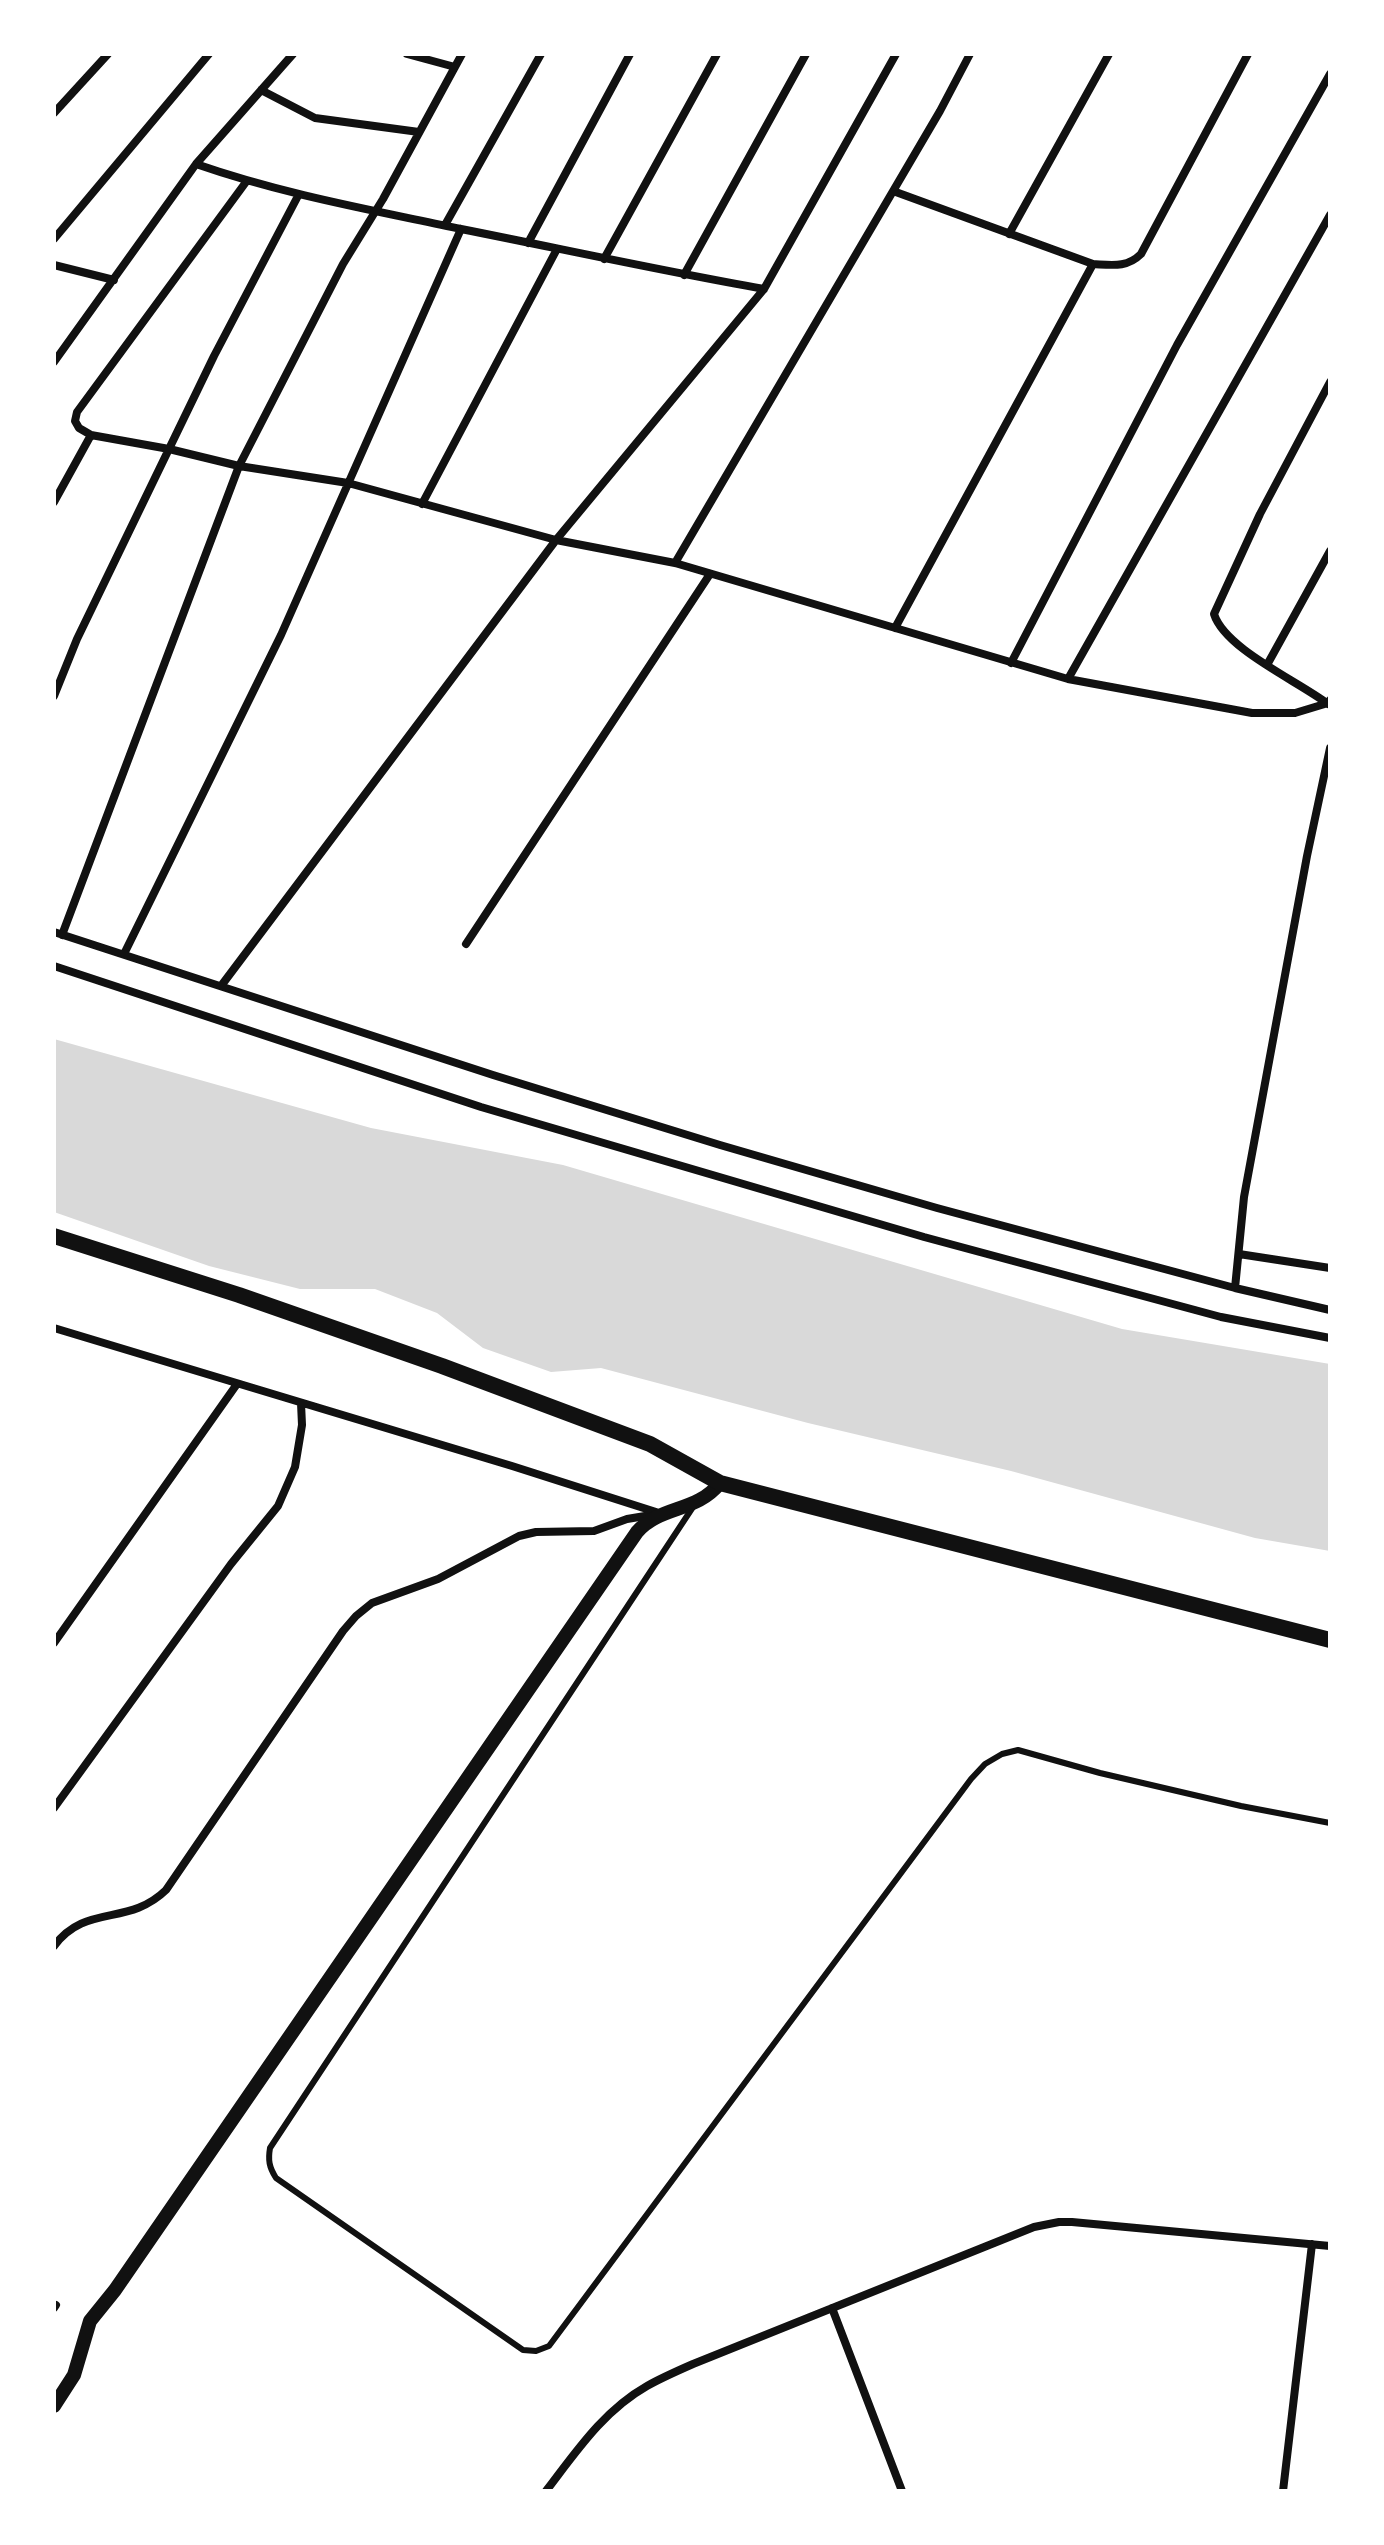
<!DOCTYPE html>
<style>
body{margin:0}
#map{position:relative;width:1384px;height:2545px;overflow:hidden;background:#fff;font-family:"Varela Round",sans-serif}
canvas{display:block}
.frame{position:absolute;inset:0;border:56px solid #fff;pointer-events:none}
</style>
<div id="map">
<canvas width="1384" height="2545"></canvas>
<div class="frame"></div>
</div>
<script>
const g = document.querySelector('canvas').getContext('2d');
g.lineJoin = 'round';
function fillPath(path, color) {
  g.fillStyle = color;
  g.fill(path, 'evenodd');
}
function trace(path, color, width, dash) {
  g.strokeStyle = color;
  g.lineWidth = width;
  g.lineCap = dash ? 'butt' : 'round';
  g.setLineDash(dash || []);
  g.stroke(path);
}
fillPath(new Path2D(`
 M 54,1039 L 371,1128 L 563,1165 L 1122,1329 L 1330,1364 L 1330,1551 L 1255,1538 L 1011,1471 L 808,1423 L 601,1368 L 551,1372 L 483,1348 L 437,1313 L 375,1289 L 300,1289 L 209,1266 L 54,1212 Z`), '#d9d9d9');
trace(new Path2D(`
 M 693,1507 L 270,2148 C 268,2160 269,2167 276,2178 L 523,2350 L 536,2351 L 549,2346 L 971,1779 L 985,1764 L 1002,1754 L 1018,1750 L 1100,1773 L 1241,1806 L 1330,1823`), '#111', 6);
trace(new Path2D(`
 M 407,54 L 455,67
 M 261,90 L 315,118 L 419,132
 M 54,113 L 108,54
 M 196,164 C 282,194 372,210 461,229 C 562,249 662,271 764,289
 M 893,191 L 1093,264
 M 445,225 L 541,54
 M 1009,234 L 1109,54
 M 54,239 L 209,54
 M 528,243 L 630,54
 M 604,259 L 717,54
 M 54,265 L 114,280
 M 684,275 L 806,54
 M 54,362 L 196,164 L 293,54
 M 91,435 L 169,449 L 239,466 L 348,483 L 556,540 L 675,563 L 1068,679 L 1252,713 L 1295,713 L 1328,703 L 1330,700
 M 54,502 L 91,435 L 79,428 L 75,421 L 77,412 L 246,182
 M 422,504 L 557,249
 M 675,563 L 940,111 L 970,54
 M 895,628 L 1093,264 C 1112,265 1127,268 1141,254 L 1248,54
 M 1011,663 L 1177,345 L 1330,74
 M 1267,665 L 1330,551
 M 1068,679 L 1330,215
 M 54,696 L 77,639 L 214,356 L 299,194
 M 1328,704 C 1298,681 1225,649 1214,614 L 1260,514 L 1330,382
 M 54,932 L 493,1075 L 720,1145 L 937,1208 L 1235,1288 L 1330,1310
 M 62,935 L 239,466 L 343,264 L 383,199 L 462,54
 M 466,944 L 710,574
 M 124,954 L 281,635 L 461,229
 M 54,966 L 481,1107 L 924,1237 L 1221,1317 L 1330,1338
 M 221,986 L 556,540 L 764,289 L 896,54
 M 1239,1254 L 1330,1268
 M 1235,1288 L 1244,1197 L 1307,856 L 1330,748
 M 54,1328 L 512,1466 L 656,1512
 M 54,1643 L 237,1384
 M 54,1808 L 231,1564 L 278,1506 L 295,1467 L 302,1425 L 301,1403
 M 54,1946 C 86,1903 128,1927 166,1890 L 343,1631 L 356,1616 L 372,1603 L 438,1579 L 519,1536 L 536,1532 L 594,1531 L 627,1519 L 657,1514
 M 54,2308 L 56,2305
 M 832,2308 L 902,2491
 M 546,2491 C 576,2452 603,2411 647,2386 C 661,2378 677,2371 693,2364 L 1034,2227 L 1059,2222 L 1072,2222 L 1330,2246
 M 1283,2491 L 1312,2244`), '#111', 8);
trace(new Path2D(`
 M 54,2406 L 74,2375 L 90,2321 L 115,2290 L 637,1532 C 661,1505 696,1513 720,1483`), '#111', 14);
trace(new Path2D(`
 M 54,1236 L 239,1295 L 442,1366 L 650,1444 L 720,1483 L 1330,1640`), '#111', 16);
</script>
